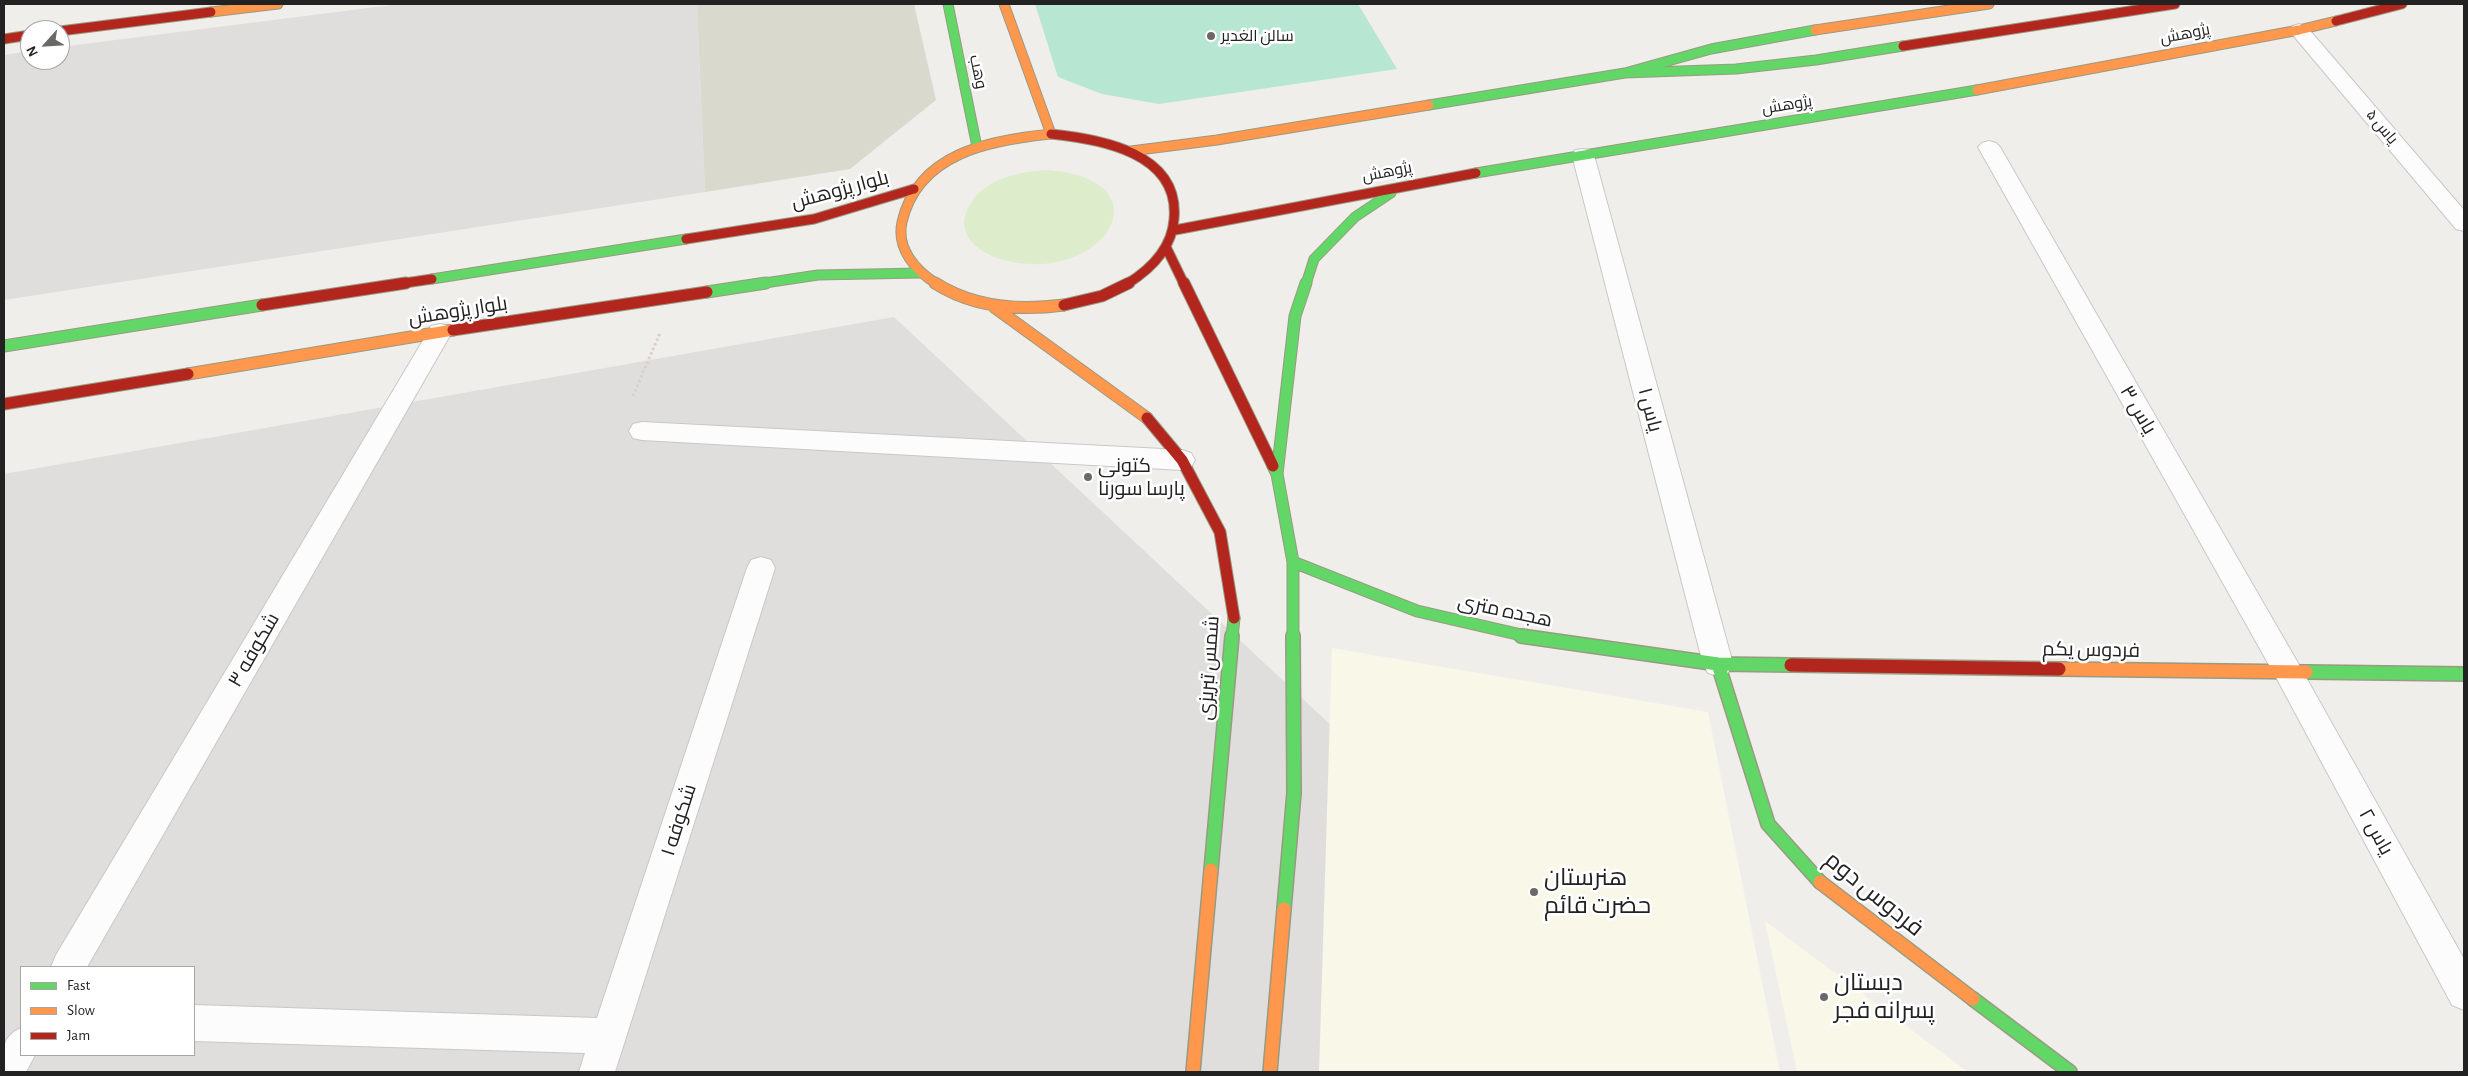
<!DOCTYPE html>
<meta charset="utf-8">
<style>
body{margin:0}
#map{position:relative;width:2468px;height:1076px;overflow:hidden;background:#f0eeeb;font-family:"Alegreya Sans",sans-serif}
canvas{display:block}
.frame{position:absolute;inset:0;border:5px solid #222;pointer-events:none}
.legend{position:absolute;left:20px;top:966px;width:175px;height:90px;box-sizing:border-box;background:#fff;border:1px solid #a7a7a7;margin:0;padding:6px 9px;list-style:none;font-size:15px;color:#222}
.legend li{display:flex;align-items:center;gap:10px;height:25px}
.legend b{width:25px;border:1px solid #a7a7a7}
.north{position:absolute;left:20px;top:20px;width:50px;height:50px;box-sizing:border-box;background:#fff;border:1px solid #a7a7a7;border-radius:50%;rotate:244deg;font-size:14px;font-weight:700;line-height:20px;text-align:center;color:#222}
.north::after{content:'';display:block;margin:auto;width:18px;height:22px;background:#6a6968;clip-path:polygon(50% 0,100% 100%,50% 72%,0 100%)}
</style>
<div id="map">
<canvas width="2468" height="1076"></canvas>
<div class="frame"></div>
<ul class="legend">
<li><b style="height:6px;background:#63d668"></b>Fast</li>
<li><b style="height:6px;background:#ff974d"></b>Slow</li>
<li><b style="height:6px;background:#b3261e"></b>Jam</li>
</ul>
<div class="north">N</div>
</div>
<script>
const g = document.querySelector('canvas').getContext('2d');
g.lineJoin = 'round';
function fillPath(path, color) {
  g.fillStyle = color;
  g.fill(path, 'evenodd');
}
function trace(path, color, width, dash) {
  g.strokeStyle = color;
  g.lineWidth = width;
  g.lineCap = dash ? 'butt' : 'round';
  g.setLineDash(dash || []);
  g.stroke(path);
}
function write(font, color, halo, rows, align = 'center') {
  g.font = font + ' "Alegreya Sans",Cairo,sans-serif';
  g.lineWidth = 5;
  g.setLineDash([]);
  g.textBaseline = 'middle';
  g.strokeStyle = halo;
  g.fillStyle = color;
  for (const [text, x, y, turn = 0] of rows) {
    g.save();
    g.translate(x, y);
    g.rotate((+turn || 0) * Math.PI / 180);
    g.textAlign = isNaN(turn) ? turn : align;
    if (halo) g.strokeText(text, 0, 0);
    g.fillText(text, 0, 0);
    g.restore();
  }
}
fillPath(new Path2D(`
 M 400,4 L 697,4 L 705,192 L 4,300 L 4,55 L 30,51 L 30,60 L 60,60 L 60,47 Z
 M 894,317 L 1702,1072 L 4,1072 L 4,474 ZM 21,967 L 194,967 L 194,1055 L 21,1055 Z`), '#dfdedc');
fillPath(new Path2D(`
 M 1332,648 L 1708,712 L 1780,1072 L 1319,1072 Z
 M 1765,921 L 1968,1072 L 1797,1072 Z`), '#f8f7e8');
fillPath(new Path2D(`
 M 697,4 L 914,4 L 936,100 L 850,169 L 705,192 Z`), '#d9d9cd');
fillPath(new Path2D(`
 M 1047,170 C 1171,179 1104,289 1000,259 C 987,255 970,245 966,232 C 963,225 964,217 967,210 C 981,179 1017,172 1047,170 Z`), '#ddeccb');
fillPath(new Path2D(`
 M 1035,4 L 1358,4 L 1397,69 L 1159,104 L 1102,94 L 1058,77 Z`), '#b7e6d2');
const street = new Path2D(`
 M 2299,24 L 2306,26 L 2464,210 L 2464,231 L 2456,229 L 2292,34 L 2289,30 L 2292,26 Z
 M 1989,141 L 1996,143 L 2000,147 L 2298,663 L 2464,959 L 2464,1010 L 2452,1005 L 2278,681 L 1978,147 L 1982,143 Z
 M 1583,149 L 1591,150 L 1594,155 L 1733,664 L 1728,673 L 1718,676 L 1708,673 L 1703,664 L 1572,155 L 1575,150 Z
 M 440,324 L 449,326 L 452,332 L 87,967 L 51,967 L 56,955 L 428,332 L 431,326 Z
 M 642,422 L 1182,450 L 1191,453 L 1195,460 L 1191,467 L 1182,470 L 642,440 L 633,438 L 629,431 L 633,424 Z
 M 761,557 L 771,560 L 775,568 L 615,1072 L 579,1072 L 585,1053 L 194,1041 L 194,1005 L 597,1018 L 747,568 L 751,560 Z
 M 21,1028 L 21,1055 L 35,1055 L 26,1072 L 4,1072 C 4,1050 0,1038 21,1028 Z`);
const fastFar2 = new Path2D(`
 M 948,4 L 977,147
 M 1625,73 L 1736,69 L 1816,60 L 1903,46
 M 1429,105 L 1625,73 L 1711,49 L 1815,30
 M 1476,173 L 1977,90
 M 432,279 L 686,239
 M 758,284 L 818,275 L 920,273
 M 1306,284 L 1314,259 L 1355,217 L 1391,193`);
const fastFar1 = new Path2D(`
 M 707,292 L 766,283
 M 4,346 L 262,305
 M 1273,466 L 1277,474 L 1293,562 L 1293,637
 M 1277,474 L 1295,316 L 1306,283
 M 1293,562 L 1417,611 L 1530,637
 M 1232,637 L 1234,618`);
const fast = new Path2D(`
 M 1521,636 L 1718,664 L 1791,665
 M 1718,664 L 1768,824 L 1820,882
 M 2306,672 L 2464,674
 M 1211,870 L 1232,636
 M 1284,909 L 1294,793 L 1293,636
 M 1973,999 L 2070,1072`);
const slowFar2 = new Path2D(`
 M 1004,4 L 1051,134
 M 211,12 L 278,4
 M 1815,30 L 1989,4
 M 1977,90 L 2299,30 L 2336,21
 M 1131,151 L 1217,140 L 1429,105
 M 937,284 C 916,271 896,249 902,222 C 918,153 990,140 1051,134`);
const slowFar1 = new Path2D(`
 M 935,283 C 974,308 1019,311 1064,305
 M 994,307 L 1147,418
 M 188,374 L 453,330`);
const slow = new Path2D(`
 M 2059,669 L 2306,672
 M 1820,882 L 1973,999
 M 1193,1072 L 1211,870
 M 1270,1072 L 1284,909`);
const jamFar2 = new Path2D(`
 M 2336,21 L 2402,4
 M 60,31 L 211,12
 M 4,39 L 30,35
 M 1903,46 L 2175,4
 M 1051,134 C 1101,139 1180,153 1174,219 C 1172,249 1151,269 1127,284
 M 1175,230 L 1476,173
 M 686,239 L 814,219 L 914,189
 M 1167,249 L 1184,284
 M 398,284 L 432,279`);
const jamFar1 = new Path2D(`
 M 1184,283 L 1273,466
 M 262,305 L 406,283
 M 1064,305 L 1102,296 L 1129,283
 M 453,330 L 707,292
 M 4,404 L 188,374
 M 1147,418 L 1182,460 L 1220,532 L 1234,618`);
const jam = new Path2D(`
 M 1791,665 L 2059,669`);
trace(street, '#c9c8c7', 2);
trace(fastFar2, '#999a82', 11);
trace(fastFar1, '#999a82', 13);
trace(fast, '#999a82', 16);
trace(slowFar2, '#999a82', 11);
trace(slowFar1, '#999a82', 13);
trace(slow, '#999a82', 16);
trace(jamFar2, '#999a82', 11);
trace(jamFar1, '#999a82', 13);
trace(jam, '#999a82', 16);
trace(new Path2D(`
 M 633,396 L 660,333`), '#dccecd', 3, [2.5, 2.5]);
fillPath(street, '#fdfcfc');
trace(fastFar2, '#63d668', 9);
trace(fastFar1, '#63d668', 11);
trace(fast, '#63d668', 13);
trace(slowFar2, '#ff974d', 9);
trace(slowFar1, '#ff974d', 11);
trace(slow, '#ff974d', 13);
trace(jamFar2, '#b3261e', 9);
trace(jamFar1, '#b3261e', 11);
trace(jam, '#b3261e', 13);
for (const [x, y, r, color] of [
 [1211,36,5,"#6a6968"],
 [1088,477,5,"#6a6968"],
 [1534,892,5,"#6a6968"],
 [1824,997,5,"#6a6968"]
]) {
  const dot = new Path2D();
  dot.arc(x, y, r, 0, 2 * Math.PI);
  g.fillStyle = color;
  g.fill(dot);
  trace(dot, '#fff', 2);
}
write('16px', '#222', '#fff', [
 ["پژوهش",2185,34,-11],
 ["وهب",978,72,78],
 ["پژوهش",1787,105,-9],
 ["یاس ۵",2382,127,50],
 ["پژوهش",1387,172,-11]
]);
write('16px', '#222', '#fff', [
 ["سالن الغدیر",1221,36]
], 'left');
write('20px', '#222', '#fff', [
 ["بلوار پژوهش",840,190,-15],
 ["بلوار پژوهش",458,311,-9],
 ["یاس ۱",1650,410,75],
 ["یاس ۳",2138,410,60],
 ["هجده متری",1505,611,12],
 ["شکوفه ۳",254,650,-60],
 ["فردوس یکم",2091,650,1],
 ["شمس تبریزی",1209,668,-86],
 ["شکوفه ۱",679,820,-72],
 ["یاس ۲",2376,832,61]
]);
write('20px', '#222', '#fff', [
 ["کتونی",1098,466],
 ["پارسا سورنا",1098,489]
], 'left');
write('24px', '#222', '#fff', [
 ["هنرستان",1544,878],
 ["حضرت قائم",1544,906],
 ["دبستان",1834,983],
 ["پسرانه فجر",1834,1011]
], 'left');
write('24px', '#222', '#fff', [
 ["فردوس دوم",1874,894,39]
]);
</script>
